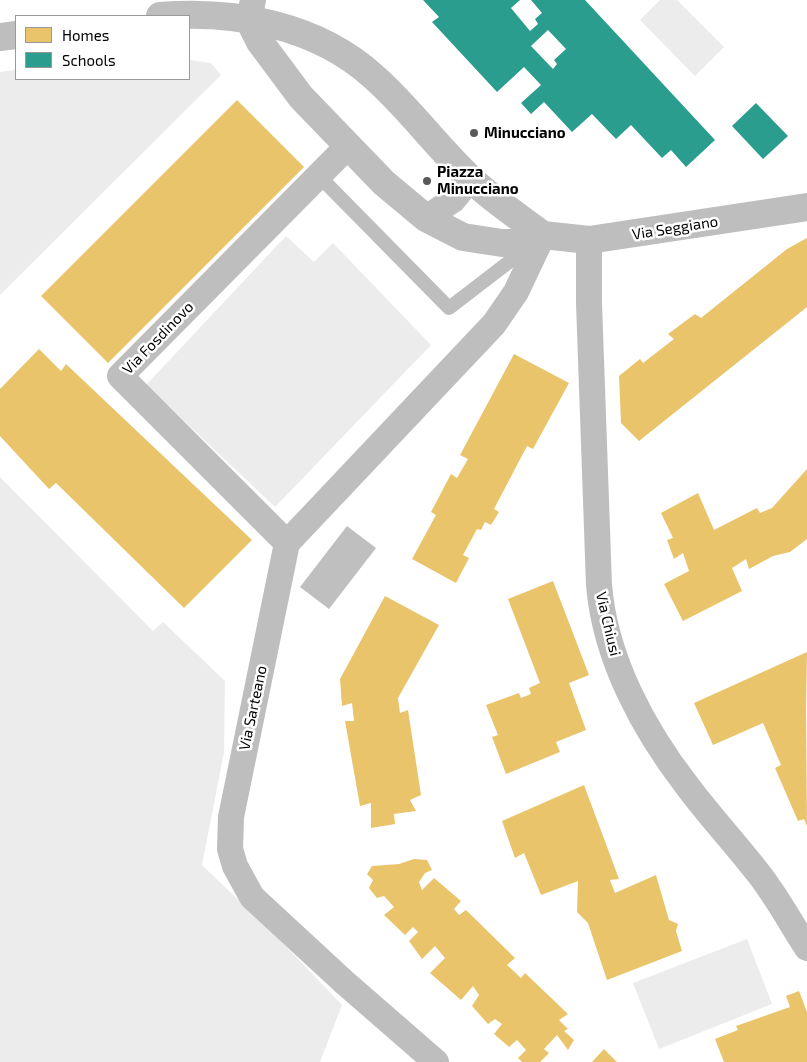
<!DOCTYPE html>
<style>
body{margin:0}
#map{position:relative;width:807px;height:1062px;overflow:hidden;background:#fff;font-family:"Exo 2",sans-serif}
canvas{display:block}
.legend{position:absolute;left:15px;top:15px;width:175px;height:65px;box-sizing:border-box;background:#fff;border:1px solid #999;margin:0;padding:6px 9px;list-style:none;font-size:15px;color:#000}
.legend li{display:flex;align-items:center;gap:10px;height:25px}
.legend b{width:25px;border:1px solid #999}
</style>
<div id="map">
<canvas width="807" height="1062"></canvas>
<ul class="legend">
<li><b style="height:14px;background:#e9c46a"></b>Homes</li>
<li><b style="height:14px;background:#2a9d8f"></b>Schools</li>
</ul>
</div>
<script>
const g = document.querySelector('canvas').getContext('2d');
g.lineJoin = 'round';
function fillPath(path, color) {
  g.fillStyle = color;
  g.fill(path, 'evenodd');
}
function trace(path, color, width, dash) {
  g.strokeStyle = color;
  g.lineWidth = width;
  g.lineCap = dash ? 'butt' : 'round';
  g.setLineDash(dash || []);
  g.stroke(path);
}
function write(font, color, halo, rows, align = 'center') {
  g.font = font + ' "Exo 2",sans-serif';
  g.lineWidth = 5;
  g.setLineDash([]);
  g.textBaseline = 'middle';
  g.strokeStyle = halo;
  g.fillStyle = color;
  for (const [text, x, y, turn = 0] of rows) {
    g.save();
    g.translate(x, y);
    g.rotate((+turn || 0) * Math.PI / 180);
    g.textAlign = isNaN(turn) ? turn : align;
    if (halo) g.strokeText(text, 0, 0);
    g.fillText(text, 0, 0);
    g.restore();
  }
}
fillPath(new Path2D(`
 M 660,0 L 677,0 L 724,47 L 695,76 L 640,20 Z
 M 189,60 L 211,63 L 221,75 L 0,295 L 0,72 L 16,70 L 16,79 L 189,79 Z
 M 286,236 L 314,262 L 333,243 L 431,345 L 275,507 L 146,385 Z
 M 0,477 L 153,631 L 163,622 L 225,681 L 224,752 L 202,865 L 277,937 L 342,1005 L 320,1062 L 0,1062 Z
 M 747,939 L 772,1004 L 659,1049 L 633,983 Z`), '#ececec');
fillPath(new Path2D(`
 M 347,526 L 376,548 L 329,609 L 300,587 Z`), '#bfbfbf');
fillPath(new Path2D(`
 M 237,100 L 304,167 L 108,363 L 41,296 Z
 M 807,238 L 807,307 L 639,441 L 621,423 L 619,376 L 640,359 L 643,363 L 674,339 L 668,334 L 695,314 L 701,318 L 787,249 Z
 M 39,349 L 61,371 L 66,364 L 252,540 L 184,608 L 56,483 L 49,489 L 0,436 L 0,389 Z
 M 514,354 L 569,383 L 533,449 L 527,446 L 494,509 L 499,512 L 491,525 L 485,522 L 481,530 L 477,529 L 463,555 L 469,558 L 456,583 L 412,559 L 436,515 L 431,512 L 451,474 L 457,478 L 468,459 L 460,455 Z
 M 807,469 L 807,539 L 790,552 L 773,556 L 749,569 L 746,559 L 732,568 L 742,591 L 683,621 L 664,584 L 689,571 L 683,553 L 674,559 L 667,540 L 673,538 L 661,513 L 698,493 L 714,530 L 757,508 L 760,513 L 772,508 Z
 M 553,581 L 589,675 L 569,683 L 586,730 L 556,742 L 560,752 L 506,774 L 492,737 L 498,735 L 486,705 L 519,693 L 521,698 L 531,694 L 529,688 L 540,683 L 508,599 Z
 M 385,596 L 439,625 L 398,698 L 400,713 L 408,710 L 421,795 L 410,800 L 416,811 L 394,814 L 395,824 L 371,828 L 371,803 L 360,806 L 345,721 L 354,721 L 352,703 L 342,706 L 340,679 Z
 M 807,652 L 806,710 L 807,826 L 804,819 L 798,821 L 775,768 L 781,765 L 763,723 L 713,745 L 694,703 Z
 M 584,785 L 619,879 L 610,880 L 615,893 L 656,875 L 669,920 L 678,924 L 676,931 L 682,951 L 607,980 L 588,923 L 577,912 L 578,881 L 541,895 L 524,853 L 515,858 L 502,821 Z
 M 414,859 L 427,860 L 432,870 L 425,873 L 419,882 L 422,890 L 434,878 L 461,901 L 454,909 L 459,915 L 466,910 L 515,958 L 507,965 L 521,978 L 525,973 L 568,1014 L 559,1020 L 568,1029 L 564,1031 L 574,1040 L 568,1050 L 557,1035 L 544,1049 L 549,1053 L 540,1062 L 522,1062 L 518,1058 L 526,1050 L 517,1040 L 509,1047 L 494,1034 L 502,1024 L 495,1019 L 488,1024 L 472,1006 L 479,995 L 473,986 L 461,1000 L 430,973 L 445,958 L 435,946 L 422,959 L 409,941 L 418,932 L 413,927 L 405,935 L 384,915 L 394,907 L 384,896 L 377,898 L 369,888 L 373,880 L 367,874 L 372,866 L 399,864 Z
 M 799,991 L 807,1012 L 807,1062 L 724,1062 L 715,1039 L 738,1030 L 736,1026 L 790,1007 L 786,996 Z
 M 604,1049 L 617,1062 L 592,1062 Z`), '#e9c46a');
fillPath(new Path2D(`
 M 423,0 L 520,0 L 511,8 L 530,31 L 538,24 L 535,19 L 542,13 L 531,0 L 585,0 L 715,140 L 686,167 L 671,150 L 662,158 L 631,125 L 616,139 L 592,114 L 572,132 L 544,102 L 531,114 L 521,103 L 541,85 L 524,67 L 497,92 L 432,22 L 439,17 ZM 548,30 L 566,49 L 554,60 L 557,64 L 553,69 L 531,46 Z
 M 756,103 L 788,136 L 763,159 L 732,126 Z`), '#2a9d8f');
trace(new Path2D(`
 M 319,176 L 449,308 L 531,245`), '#bebebe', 14);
trace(new Path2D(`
 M 249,20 L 253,0
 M 426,218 L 453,200 L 470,179
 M 589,240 L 589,303 L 599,585 C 605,658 643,729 688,787 C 709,815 733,841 755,869 C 775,893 790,922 807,948
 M 287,543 L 120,376 L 348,146
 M 436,1062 L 344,982 L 252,897 L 235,866 L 230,849 L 231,817 L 287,543 L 494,324 L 516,292 L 543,235`), '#bebebe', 26);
trace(new Path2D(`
 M 160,16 C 235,10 317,25 374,77 C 409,108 437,147 471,179 C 493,200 519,217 543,235
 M 249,20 L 260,42 L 301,97 L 384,183 L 426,218 L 463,237 L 502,243 L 514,243 L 543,235 L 589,240 L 807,207
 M 0,37 L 16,35`), '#bebebe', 28);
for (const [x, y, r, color] of [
 [474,133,5,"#595959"],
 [427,181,5,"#595959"]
]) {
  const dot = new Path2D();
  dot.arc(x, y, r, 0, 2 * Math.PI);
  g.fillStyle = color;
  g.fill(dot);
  trace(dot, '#fff', 2);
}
write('bold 15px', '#000', '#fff', [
 ["Minucciano",484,133],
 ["Piazza",437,172],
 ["Minucciano",437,189]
], 'left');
write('15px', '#000', '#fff', [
 ["Via Seggiano",675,228,-9],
 ["Via Fosdinovo",158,338,-46],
 ["Via Chiusi",608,624,77],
 ["Via Sarteano",253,708,-78]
]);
</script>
